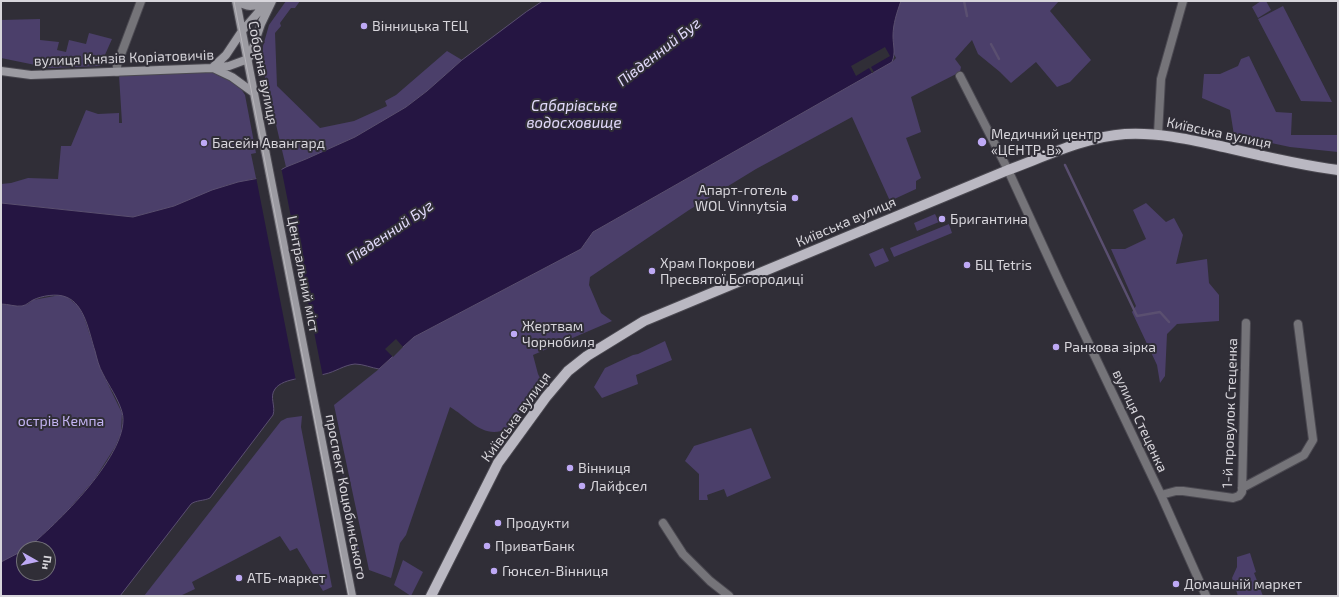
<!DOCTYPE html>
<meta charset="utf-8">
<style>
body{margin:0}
#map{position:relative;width:1339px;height:597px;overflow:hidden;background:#302e37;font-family:"Exo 2",sans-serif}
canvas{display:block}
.frame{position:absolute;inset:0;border:2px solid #d7d5db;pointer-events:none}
.north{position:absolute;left:16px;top:541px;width:40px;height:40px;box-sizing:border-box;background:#302e37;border:1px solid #737179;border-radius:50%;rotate:98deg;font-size:11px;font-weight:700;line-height:16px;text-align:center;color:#d7d5db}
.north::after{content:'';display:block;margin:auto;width:14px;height:18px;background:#bea9f5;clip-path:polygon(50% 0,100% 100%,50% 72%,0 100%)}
</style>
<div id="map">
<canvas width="1339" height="597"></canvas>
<div class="frame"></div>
<div class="north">Пн</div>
</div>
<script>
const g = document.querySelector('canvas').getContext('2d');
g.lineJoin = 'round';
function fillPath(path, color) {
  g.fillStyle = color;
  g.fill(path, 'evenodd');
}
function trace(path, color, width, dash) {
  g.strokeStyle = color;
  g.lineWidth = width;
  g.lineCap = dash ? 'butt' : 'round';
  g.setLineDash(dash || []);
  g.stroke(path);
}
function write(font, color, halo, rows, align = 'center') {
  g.font = font + ' "Exo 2",sans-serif';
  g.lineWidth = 4;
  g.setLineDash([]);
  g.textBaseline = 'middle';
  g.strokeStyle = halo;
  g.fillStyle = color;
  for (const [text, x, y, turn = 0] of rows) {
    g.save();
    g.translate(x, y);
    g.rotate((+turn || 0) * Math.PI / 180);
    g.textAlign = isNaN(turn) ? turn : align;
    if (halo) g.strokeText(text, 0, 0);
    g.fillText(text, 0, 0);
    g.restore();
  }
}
fillPath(new Path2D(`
 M 286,1 L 300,1 L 295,8 L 291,8 L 280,23 L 281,26 L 275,33 L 277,86 L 320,128 L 354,121 L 387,106 L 385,101 L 396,95 L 447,51 L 462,60 L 427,91 L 406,107 L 355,137 L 306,159 L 286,167 L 262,65 L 263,46 L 269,25 Z
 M 866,1 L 1059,1 L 1050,11 L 1091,60 L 1070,82 L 1057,87 L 1036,62 L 1011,83 L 1000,72 L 978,54 L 972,40 L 955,59 L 961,67 L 960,72 L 911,97 L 921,132 L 906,138 L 921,178 L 916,181 L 916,189 L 890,201 L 852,117 L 756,169 L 689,210 L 590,277 L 589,285 L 601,313 L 612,321 L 533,355 L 538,374 L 542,382 L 539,387 L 507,429 C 483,440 469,418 450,407 L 406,535 L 400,543 L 391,578 L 369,570 L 334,405 L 379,369 L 414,337 L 581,249 L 593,232 L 892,62 L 896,58 Z
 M 1261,1 L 1266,1 L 1271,10 L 1258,18 L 1252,7 Z
 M 1283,6 L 1332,102 L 1301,101 L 1258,19 Z
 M 40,19 L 40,40 L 59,42 L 57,50 L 66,52 L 69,40 L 86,44 L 89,33 L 112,39 L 100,66 L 50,68 L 1,58 L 1,20 Z
 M 1249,56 L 1276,112 L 1292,113 L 1291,135 L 1338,135 L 1338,152 L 1290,147 L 1234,135 L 1230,110 L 1202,98 L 1204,74 L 1220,74 L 1238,66 L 1241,59 Z
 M 214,71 C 226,75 238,82 245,95 L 256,153 L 251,154 L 256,178 L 227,185 L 174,206 L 133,217 L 1,203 L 1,184 L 11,183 L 28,178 L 58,179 L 61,146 L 71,146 L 86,110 L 98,114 L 119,113 L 119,123 L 122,123 L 119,75 Z
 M 1146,203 L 1166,222 L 1174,218 L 1183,235 L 1176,264 L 1207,259 L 1209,283 L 1219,295 L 1219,321 L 1177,324 L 1167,334 L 1165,376 L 1160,383 L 1157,365 L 1132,312 L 1136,306 L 1111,249 L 1125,249 L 1146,239 L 1133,210 Z
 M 935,214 L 939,222 L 917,231 L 914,223 Z
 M 949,224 L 952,233 L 894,257 L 890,248 Z
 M 883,248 L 889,261 L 875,267 L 869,254 Z
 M 60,295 L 67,297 L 72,301 L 79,307 L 84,317 L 102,372 L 122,413 L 121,433 L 115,447 L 94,480 L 68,510 L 38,540 L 20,553 L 1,562 L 1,304 L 19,306 L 28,304 L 33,300 Z
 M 665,341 L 672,360 L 636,375 L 638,384 L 602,398 L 594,387 L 605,368 L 633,355 L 638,354 Z
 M 302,416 L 301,427 L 332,587 L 323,591 L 297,548 L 290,551 L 280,536 L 192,582 L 195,589 L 180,596 L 144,596 L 281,421 L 287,418 Z
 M 332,417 L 333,417 L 364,576 L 362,576 Z
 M 751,428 L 771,478 L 727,497 L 724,489 L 707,495 L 708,500 L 699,500 L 699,474 L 685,461 L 694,446 Z
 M 1250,553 L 1256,572 L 1254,573 L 1263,596 L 1238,596 L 1232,578 L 1237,567 L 1237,557 Z
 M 403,560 L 423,572 L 411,596 L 394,585 Z`), '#4b3f6a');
const water = new Path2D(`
 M 543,1 L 901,1 C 897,12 893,24 893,36 C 893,46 896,52 892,62 L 593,232 L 581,249 L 414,337 L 379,369 C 372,368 363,364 355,364 C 344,365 335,372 325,374 C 312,378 283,377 275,389 C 269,397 276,406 273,415 L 210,498 C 204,501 196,500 191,504 L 120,596 L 1,596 L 1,562 L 24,550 L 24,573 L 48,573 L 48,549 L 26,549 C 54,527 133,451 122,412 C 118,398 109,386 103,374 C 99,367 97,359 95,351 C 89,333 85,304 66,297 C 57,293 41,296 33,300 C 29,302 27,305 22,306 C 16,307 8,304 1,304 L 1,203 L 133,217 L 174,206 L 212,190 L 238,182 L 270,176 L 286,167 L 306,159 L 355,137 L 406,107 L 427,91 L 462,60 L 526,12 Z`);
fillPath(water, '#251542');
trace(water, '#5a4f70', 1);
fillPath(new Path2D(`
 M 885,47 L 890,56 L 871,67 L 874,72 L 872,73 L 869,68 L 856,76 L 851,66 Z
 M 281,167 L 323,377 L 296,381 L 256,177 L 269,174 Z
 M 396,339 L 403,347 L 393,357 L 385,349 Z`), '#302e37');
trace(new Path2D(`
 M 964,1 L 967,16
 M 991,44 L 999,59
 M 1065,165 L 1137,316 L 1160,312 L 1169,322`), '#5a4f70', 2.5);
const street = new Path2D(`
 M 117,72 L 117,65 L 141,1
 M 960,76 L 1008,170 L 1060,283 L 1161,495 L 1206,596
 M 1158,134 L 1161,79 L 1183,1
 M 1242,488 L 1304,455 L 1313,440 L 1298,324
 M 1161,495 L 1176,491 L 1183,491 L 1233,498 L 1239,496 L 1242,492 L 1246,323
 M 663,523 L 683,554 L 710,581 L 729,596`);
const secondary = new Path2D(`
 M 236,1 L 352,596
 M 238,1 C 248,9 255,6 266,1
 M 248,59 L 250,56 L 261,24 L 272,1
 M 212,68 L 226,55 L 242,31 L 268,1
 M 213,68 L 232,77 L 254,93
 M 1,71 L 31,75 L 212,68 L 229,66 L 248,59`);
const primary = new Path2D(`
 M 431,596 L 498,463 L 546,397 L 568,371 L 587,356 L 644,321 L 1008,170 C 1046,156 1085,137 1125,134 C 1159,132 1192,140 1224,147 C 1262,156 1299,165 1338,170`);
trace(street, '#4b4951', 10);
trace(secondary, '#4b4951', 10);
trace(primary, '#4b4951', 12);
trace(street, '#757479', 8);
trace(secondary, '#9c9ba2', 8);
trace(primary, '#bab8c2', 10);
trace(new Path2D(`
 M 234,1 L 349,596`), '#b7b5bb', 1);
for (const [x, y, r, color] of [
 [364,26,4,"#bea9f5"],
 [982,142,5,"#bea9f5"],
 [204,143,4,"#bea9f5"],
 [795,198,4,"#bea9f5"],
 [942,219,4,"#bea9f5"],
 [967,265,4,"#bea9f5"],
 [652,271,4,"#bea9f5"],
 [514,334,4,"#bea9f5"],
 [1056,347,4,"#bea9f5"],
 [570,468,4,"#bea9f5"],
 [582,486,4,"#bea9f5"],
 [498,523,4,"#bea9f5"],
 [487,546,4,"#bea9f5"],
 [494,571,4,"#bea9f5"],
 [239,578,4,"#bea9f5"],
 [1176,584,4,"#bea9f5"]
]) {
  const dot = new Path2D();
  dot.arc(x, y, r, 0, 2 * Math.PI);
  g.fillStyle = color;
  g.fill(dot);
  trace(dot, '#302e37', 1.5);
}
write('14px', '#d7d5db', '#302e37', [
 ["Вінницька ТЕЦ",372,26],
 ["Медичний центр",991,134],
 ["«ЦЕНТР•В»",991,150],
 ["Басейн Авангард",212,143],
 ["Апарт-готель",787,190,"right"],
 ["WOL Vinnytsia",787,206,"right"],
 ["Бригантина",950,219],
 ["Храм Покрови",660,263],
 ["Пресвятої Богородиці",660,279],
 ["БЦ Tetris",975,265],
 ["Жертвам",522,326],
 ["Чорнобиля",522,342],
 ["Ранкова зірка",1064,347],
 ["Вінниця",578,468],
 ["Лайфсел",590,486],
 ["Продукти",506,523],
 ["ПриватБанк",495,546],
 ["Гюнсел-Вінниця",502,571],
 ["АТБ-маркет",247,578],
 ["Домашній маркет",1184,584]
], 'left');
write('14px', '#d7d5db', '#302e37', [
 ["вулиця Князів Коріатовичів",124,58,-2],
 ["Соборна вулиця",263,73,79],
 ["Київська вулиця",1219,133,12],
 ["Київська вулиця",846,222,-23],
 ["Центральний міст",303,274,79],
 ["1-й провулок Стеценка",1230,413,-88],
 ["Київська вулиця",516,417,-54],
 ["вулиця Стеценка",1140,421,65],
 ["проспект Коцюбинського",346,497,79]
]);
write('14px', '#c4b4f3', '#302e37', [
 ["острів Кемпа",61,421]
]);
write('italic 15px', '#e2dafb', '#302e37', [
 ["Південний Буг",659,52,-38],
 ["Сабарівське",574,106],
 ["водосховище",574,123],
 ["Південний Буг",390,232,-34]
]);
</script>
